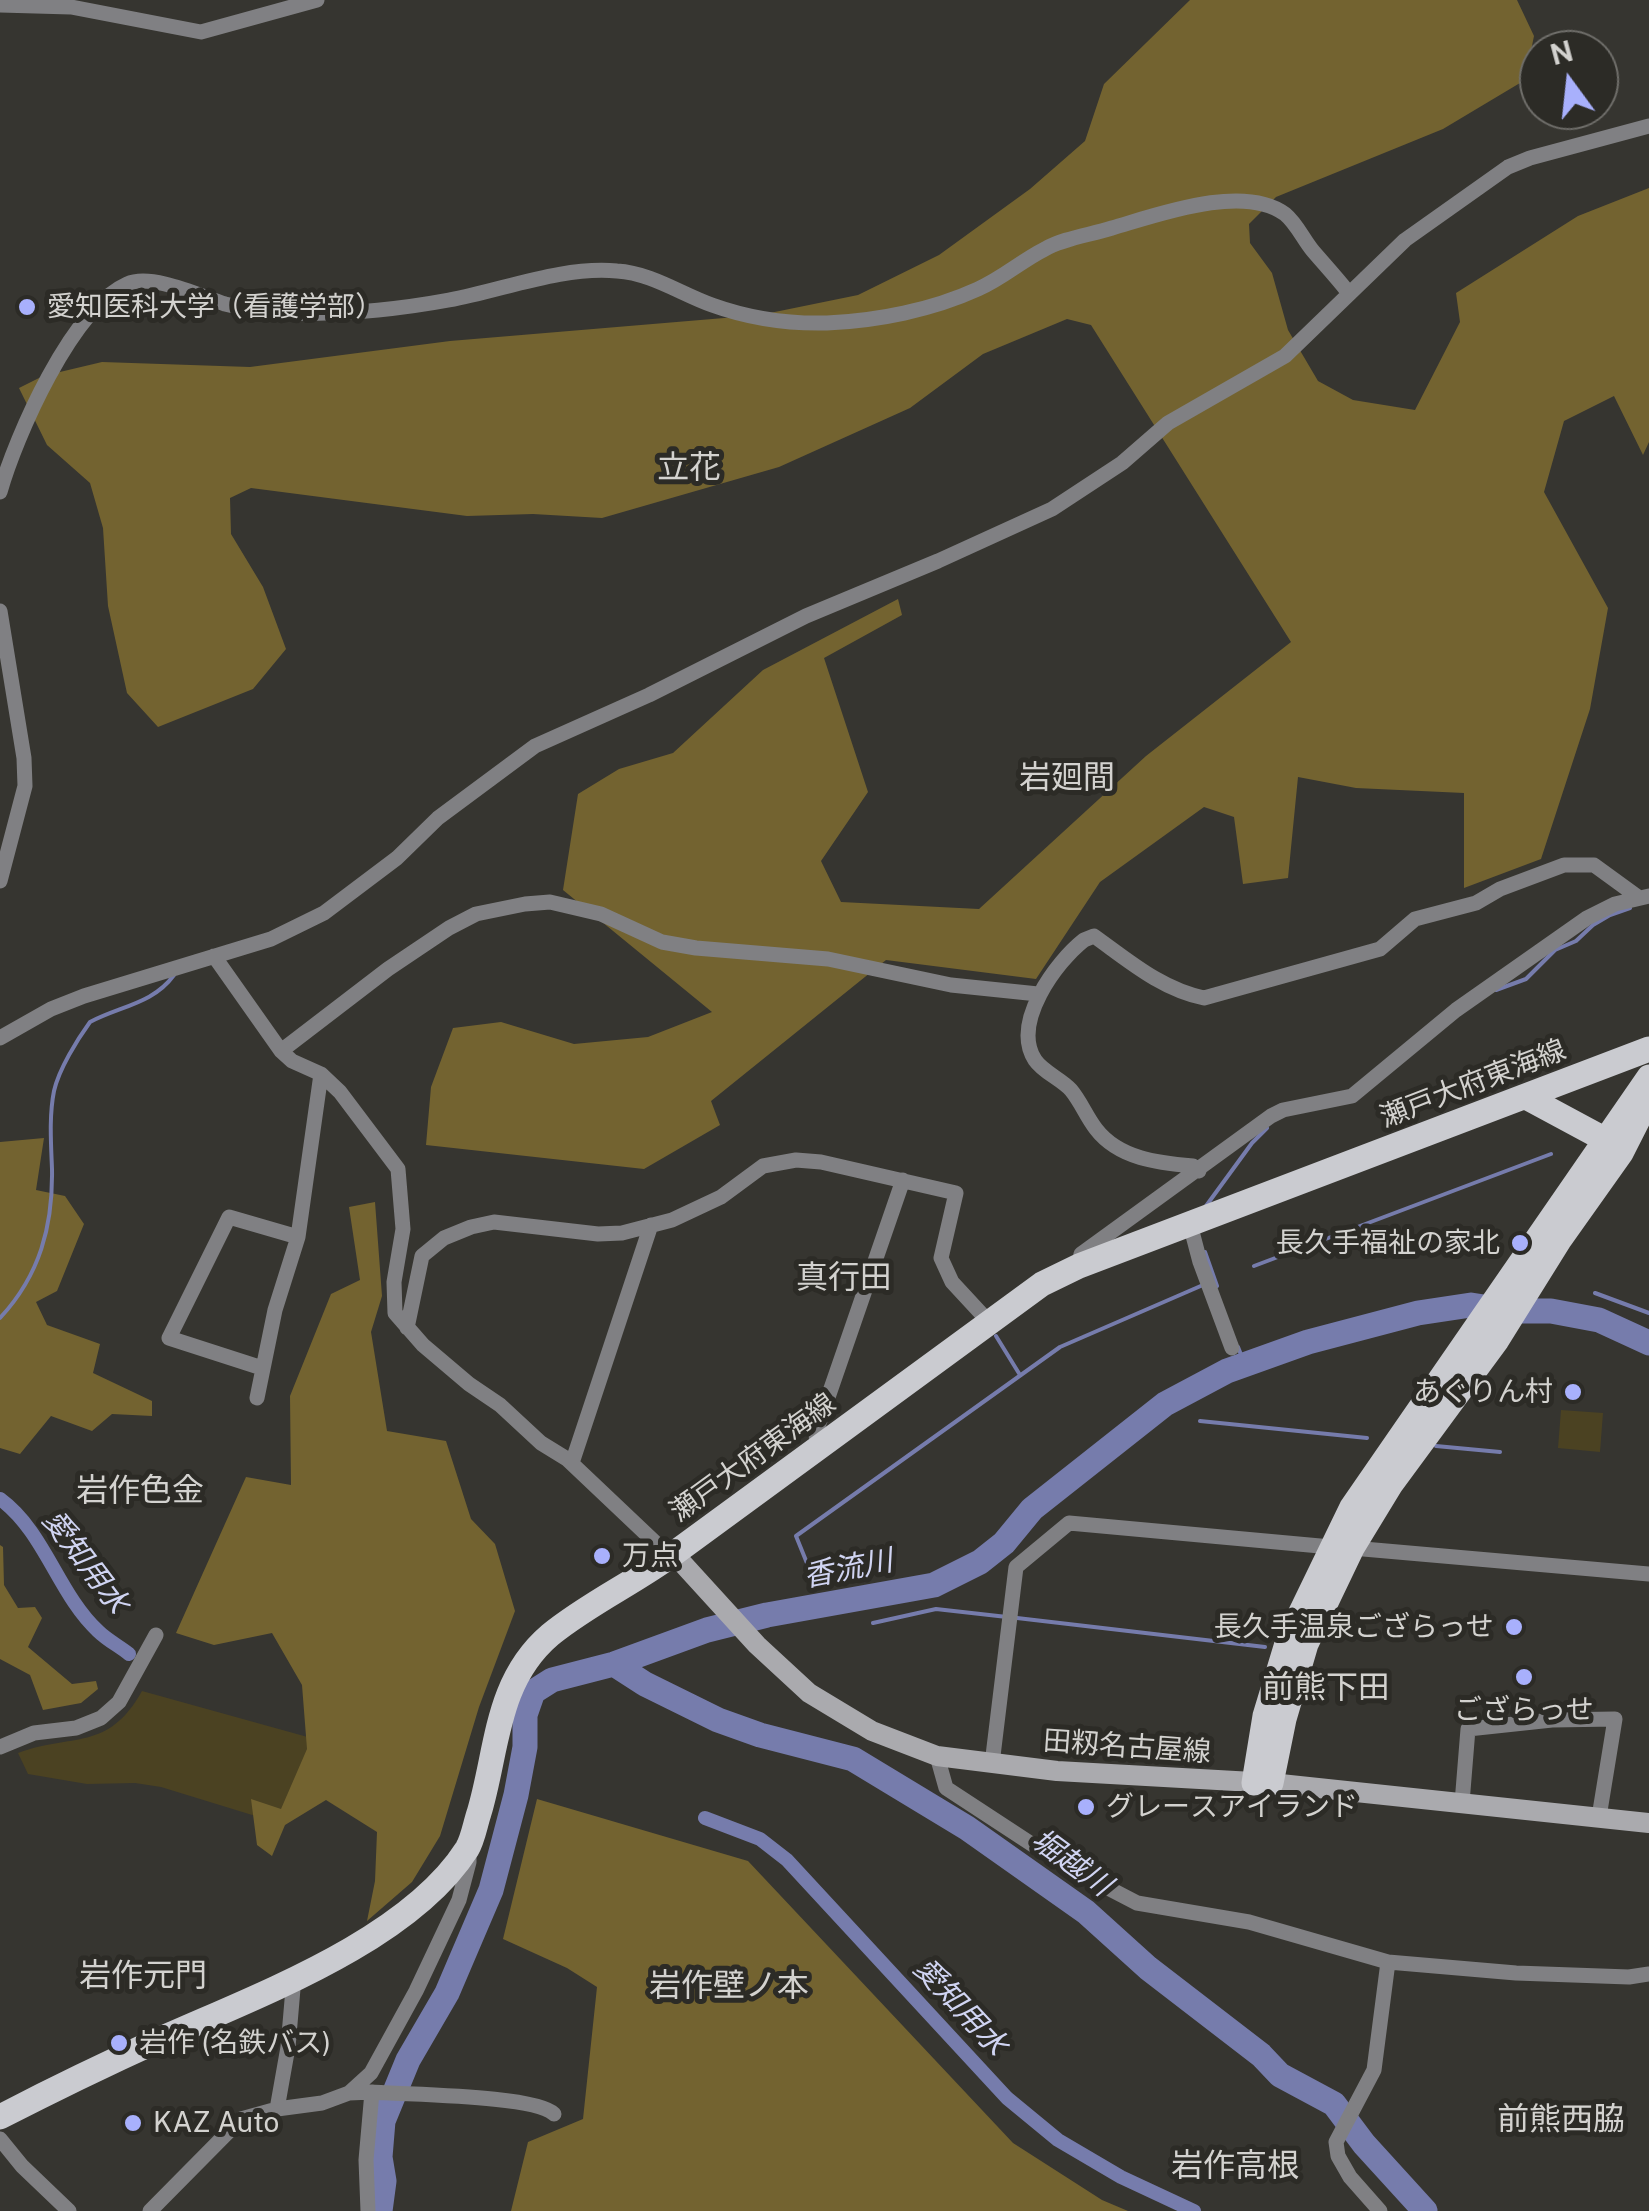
<!DOCTYPE html>
<meta charset="utf-8">
<style>
body{margin:0}
#map{position:relative;width:1649px;height:2211px;overflow:hidden;background:#363530;font-family:"Public Sans",sans-serif}
canvas{display:block}
.north{position:absolute;left:1519px;top:30px;width:100px;height:100px;box-sizing:border-box;background:#2c2b26;border:2px solid #6f6e6a;border-radius:50%;rotate:345deg;font-size:28px;font-weight:700;line-height:40px;text-align:center;color:#d3d2cf}
.north::after{content:'';display:block;margin:auto;width:35px;height:45px;background:#a8b0fc;clip-path:polygon(50% 0,100% 100%,50% 72%,0 100%)}
</style>
<div id="map">
<canvas width="1649" height="2211"></canvas>
<div class="north">N</div>
</div>
<script>
const g = document.querySelector('canvas').getContext('2d');
g.lineJoin = 'round';
function fillPath(path, color) {
  g.fillStyle = color;
  g.fill(path, 'evenodd');
}
function trace(path, color, width, dash) {
  g.strokeStyle = color;
  g.lineWidth = width;
  g.lineCap = dash ? 'butt' : 'round';
  g.setLineDash(dash || []);
  g.stroke(path);
}
function write(font, color, halo, rows, align = 'center') {
  g.font = font + ' "Public Sans","Noto Sans JP",sans-serif';
  g.lineWidth = 10;
  g.setLineDash([]);
  g.textBaseline = 'middle';
  g.strokeStyle = halo;
  g.fillStyle = color;
  for (const [text, x, y, turn = 0] of rows) {
    g.save();
    g.translate(x, y);
    g.rotate((+turn || 0) * Math.PI / 180);
    g.textAlign = isNaN(turn) ? turn : align;
    if (halo) g.strokeText(text, 0, 0);
    g.fillText(text, 0, 0);
    g.restore();
  }
}
fillPath(new Path2D(`
 M 1561,1410 L 1603,1413 L 1600,1452 L 1558,1448 Z
 M 142,1691 L 322,1741 L 275,1822 L 161,1787 L 135,1783 L 87,1784 L 28,1774 L 18,1753 C 72,1733 108,1752 142,1691 Z`), '#4b4222');
fillPath(new Path2D(`
 M 1190,0 L 1517,0 L 1534,36 L 1525,80 L 1443,129 L 1276,197 L 1249,224 L 1250,243 L 1272,273 L 1288,330 L 1318,381 L 1353,400 L 1415,410 L 1460,322 L 1456,293 L 1578,216 L 1649,188 L 1649,442 L 1643,455 L 1614,396 L 1564,421 L 1544,492 L 1608,608 L 1590,709 L 1541,859 L 1464,888 L 1464,793 L 1356,788 L 1298,777 L 1288,878 L 1243,884 L 1234,817 L 1204,807 L 1100,882 L 1036,979 L 886,960 L 711,1101 L 720,1125 L 644,1169 L 426,1145 L 431,1087 L 453,1028 L 501,1022 L 574,1044 L 648,1037 L 712,1012 L 563,890 L 578,794 L 619,769 L 673,753 L 763,670 L 898,599 L 902,615 L 824,658 L 868,792 L 821,861 L 841,902 L 979,909 L 1146,756 L 1291,642 L 1091,325 L 1067,319 L 983,354 L 910,408 L 779,467 L 602,518 L 533,514 L 467,516 L 251,488 L 230,498 L 231,534 L 263,587 L 286,649 L 253,689 L 158,727 L 127,693 L 108,606 L 103,528 L 90,483 L 47,445 L 19,388 L 43,376 L 102,362 L 250,367 L 450,341 L 760,315 L 858,295 L 939,255 L 1030,189 L 1085,141 L 1104,84 Z
 M 44,1138 L 36,1190 L 65,1196 L 84,1224 L 57,1291 L 36,1302 L 47,1325 L 100,1344 L 93,1373 L 152,1401 L 152,1416 L 112,1414 L 92,1431 L 51,1416 L 20,1454 L 0,1448 L 0,1142 Z
 M 375,1202 L 382,1296 L 371,1332 L 387,1431 L 446,1441 L 471,1519 L 495,1544 L 515,1611 L 479,1707 L 440,1836 L 412,1882 L 367,1921 L 375,1881 L 377,1832 L 326,1800 L 285,1825 L 272,1856 L 257,1845 L 251,1799 L 281,1809 L 307,1749 L 302,1685 L 272,1633 L 214,1645 L 176,1633 L 246,1477 L 291,1485 L 290,1396 L 331,1294 L 360,1280 L 349,1207 Z
 M 0,1545 L 3,1547 L 4,1585 L 18,1608 L 35,1607 L 42,1618 L 28,1647 L 72,1684 L 96,1681 L 98,1689 L 81,1703 L 43,1710 L 30,1675 L 0,1659 Z
 M 537,1799 L 748,1861 L 1013,2143 L 1102,2200 L 1128,2211 L 511,2211 L 528,2142 L 583,2119 L 597,1987 L 567,1968 L 503,1939 Z`), '#736330');
trace(new Path2D(`
 M 1496,990 L 1526,979 L 1555,950 L 1576,941 L 1593,925 L 1610,915 L 1630,908
 M 1206,1206 L 1252,1143 L 1267,1128
 M 1205,1252 L 1217,1286
 M 1254,1266 L 1551,1154
 M 1595,1293 L 1649,1313
 M 0,1318 C 40,1275 53,1226 52,1169 C 51,1143 49,1116 54,1091 C 59,1069 77,1040 90,1022 C 120,1006 153,1004 174,975
 M 996,1336 L 1020,1375
 M 1238,1347 L 1245,1365
 M 1200,1421 L 1367,1438
 M 1436,1446 L 1500,1452
 M 811,1573 L 796,1536 L 1060,1347 L 1203,1285
 M 1017,1618 L 1265,1647
 M 873,1623 L 936,1609 L 1007,1617`), '#767cac', 4);
trace(new Path2D(`
 M 0,1499 C 45,1532 58,1594 98,1631 C 107,1640 119,1646 129,1654
 M 705,1818 L 760,1839 L 787,1860 L 1007,2098 L 1058,2140 L 1121,2177 L 1194,2211`), '#767cac', 14);
trace(new Path2D(`
 M 614,1664 L 645,1684 L 718,1720 L 760,1735 L 853,1759 L 967,1828 L 1086,1912 L 1148,1968 L 1261,2055 L 1280,2075 L 1334,2104 L 1364,2144 L 1425,2211
 M 380,2211 L 384,2181 L 380,2157 L 383,2121 L 408,2060 L 447,1993 L 491,1890 L 516,1795 L 525,1747 L 525,1715 L 533,1692 L 552,1680 L 614,1664 L 707,1630 L 767,1615 L 934,1585 L 980,1562 L 1004,1543 L 1032,1509 L 1165,1404 L 1227,1371 L 1308,1342 L 1418,1313 L 1471,1305 L 1509,1311 L 1551,1311 L 1599,1320 L 1649,1343`), '#767cac', 25);
trace(new Path2D(`
 M 0,5 L 71,7 L 201,32 L 317,0
 M 0,492 C 16,436 72,308 127,284 C 152,273 200,296 225,304 C 244,309 266,312 286,313 C 341,315 395,310 449,300 C 504,290 561,266 617,271 C 651,273 681,294 712,305 C 748,318 789,324 827,323 C 877,321 932,310 978,289 C 1003,278 1021,261 1045,249 C 1064,238 1090,235 1112,228 C 1157,215 1243,183 1285,214 C 1297,224 1303,239 1313,251 C 1325,265 1337,278 1348,292
 M 0,611 L 24,758 L 25,786 L 0,881
 M 214,956 L 281,1051 L 292,1061 L 321,1074 L 340,1092 L 398,1169 L 403,1229 L 394,1282 L 395,1313 L 423,1345 L 469,1384 L 500,1405 L 541,1443 L 567,1459 L 662,1549 L 674,1554
 M 0,1038 L 51,1009 L 84,996 L 271,939 L 324,913 L 397,858 L 438,818 L 535,746 L 649,695 L 806,616 L 938,561 L 1052,509 L 1122,463 L 1168,423 L 1285,356 L 1405,240 L 1508,167 L 1530,158 L 1649,126
 M 281,1051 L 388,969 L 449,928 L 476,914 L 525,904 L 550,902 L 601,914 L 662,942 L 696,948 L 828,959 L 951,985 L 1038,994
 M 1199,1171 L 1193,1166 C 1159,1163 1119,1159 1096,1129 C 1086,1116 1081,1102 1071,1090 C 1061,1079 1043,1072 1035,1060 C 1011,1023 1056,962 1084,940 L 1094,936 C 1129,961 1161,989 1204,998 L 1380,949 L 1415,919 L 1476,903 L 1500,889 L 1564,865 L 1594,865 L 1638,897
 M 1190,1224 L 1200,1262 L 1232,1348
 M 1079,1265 L 1081,1254 L 1271,1116 L 1283,1110 L 1352,1096 L 1456,1010 L 1587,918 L 1615,904 L 1649,896
 M 407,1328 L 422,1256 L 444,1238 L 471,1227 L 494,1222 L 598,1234 L 622,1233 L 672,1220 L 721,1197 L 763,1166 L 796,1160 L 821,1162 L 956,1193 L 941,1258 L 952,1282 L 989,1322
 M 262,1368 L 169,1338 L 229,1217 L 298,1237
 M 257,1398 L 275,1310 L 298,1237 L 321,1074
 M 817,1447 L 816,1432 L 903,1180
 M 572,1463 L 651,1225
 M 1352,1548 L 1649,1574
 M 0,1747 L 34,1733 L 76,1728 L 101,1718 L 119,1702 L 156,1635
 M 937,1756 L 946,1788 L 1062,1864 L 1137,1903 L 1249,1922 L 1388,1962 L 1516,1973 L 1629,1977 L 1649,1974
 M 992,1764 L 1016,1567 L 1069,1523 L 1331,1547
 M 1462,1803 L 1468,1729 L 1552,1720 L 1615,1719 L 1599,1817
 M 349,2093 L 371,2073 L 416,1991 L 459,1900 L 469,1862 L 469,1850
 M 277,2109 L 288,2047 L 294,1977
 M 0,2139 L 22,2166 L 69,2211
 M 150,2211 L 241,2119 L 277,2109 L 322,2103 L 349,2093 L 372,2092 C 405,2095 535,2095 554,2114
 M 368,2211 L 366,2160 L 372,2092
 M 1380,2211 L 1350,2177 L 1338,2156 L 1336,2142 L 1374,2070 L 1388,1962`), '#808083', 15);
trace(new Path2D(`
 M 674,1554 L 757,1645 L 809,1693 L 872,1731 L 937,1756 L 1057,1771 L 1271,1783 L 1649,1823`), '#aaaaae', 20);
trace(new Path2D(`
 M 1526,1097 L 1604,1139
 M 1254,1783 L 1265,1716 L 1289,1637 L 1352,1507 L 1649,1077
 M 1271,1783 L 1284,1719 L 1306,1644 L 1352,1548 L 1391,1484 L 1497,1340 L 1560,1239 L 1621,1153 L 1649,1098
 M 0,2117 C 54,2089 108,2063 163,2038 C 259,1995 409,1940 467,1849 C 473,1839 475,1825 479,1813 C 498,1750 495,1682 550,1635 C 589,1603 636,1582 676,1552 C 797,1462 919,1373 1042,1284 L 1079,1266 L 1649,1049`), '#cacbd0', 25);
for (const [x, y, r, color] of [
 [27,307,10,"#a8b0fc"],
 [1520,1243,10,"#a8b0fc"],
 [1573,1392,10,"#a8b0fc"],
 [602,1556,10,"#a8b0fc"],
 [1514,1627,10,"#a8b0fc"],
 [1524,1677,10,"#a8b0fc"],
 [1086,1807,10,"#a8b0fc"],
 [119,2043,10,"#a8b0fc"],
 [133,2123,10,"#a8b0fc"]
]) {
  const dot = new Path2D();
  dot.arc(x, y, r, 0, 2 * Math.PI);
  g.fillStyle = color;
  g.fill(dot);
  trace(dot, '#2c2b26', 4);
}
write('28px', '#d3d2cf', '#2c2b26', [
 ["愛知医科大学（看護学部）",47,307],
 ["長久手福祉の家北",1500,1243,"right"],
 ["あぐりん村",1553,1392,"right"],
 ["万点",622,1556],
 ["長久手温泉ござらっせ",1494,1627,"right"],
 ["ござらっせ",1524,1710,"center"],
 ["グレースアイランド",1106,1807],
 ["岩作 (名鉄バス)",139,2043],
 ["KAZ Auto",153,2123]
], 'left');
write('28px', '#d3d2cf', '#2c2b26', [
 ["瀬戸大府東海線",1473,1084,-21],
 ["瀬戸大府東海線",753,1458,-36],
 ["田籾名古屋線",1127,1747,4]
]);
write('italic 30px', '#d0d4f2', '#2c2b26', [
 ["愛知用水",85,1562,53],
 ["香流川",848,1569,-11],
 ["堀越川",1071,1863,36],
 ["愛知用水",960,2007,47]
]);
write('32px', '#d3d2cf', '#2c2b26', [
 ["立花",689,468],
 ["岩廻間",1067,778],
 ["真行田",844,1278],
 ["岩作色金",140,1491],
 ["前熊下田",1326,1688],
 ["岩作元門",143,1976],
 ["岩作壁ノ本",729,1986],
 ["前熊西脇",1561,2120],
 ["岩作高根",1235,2166]
]);
</script>
